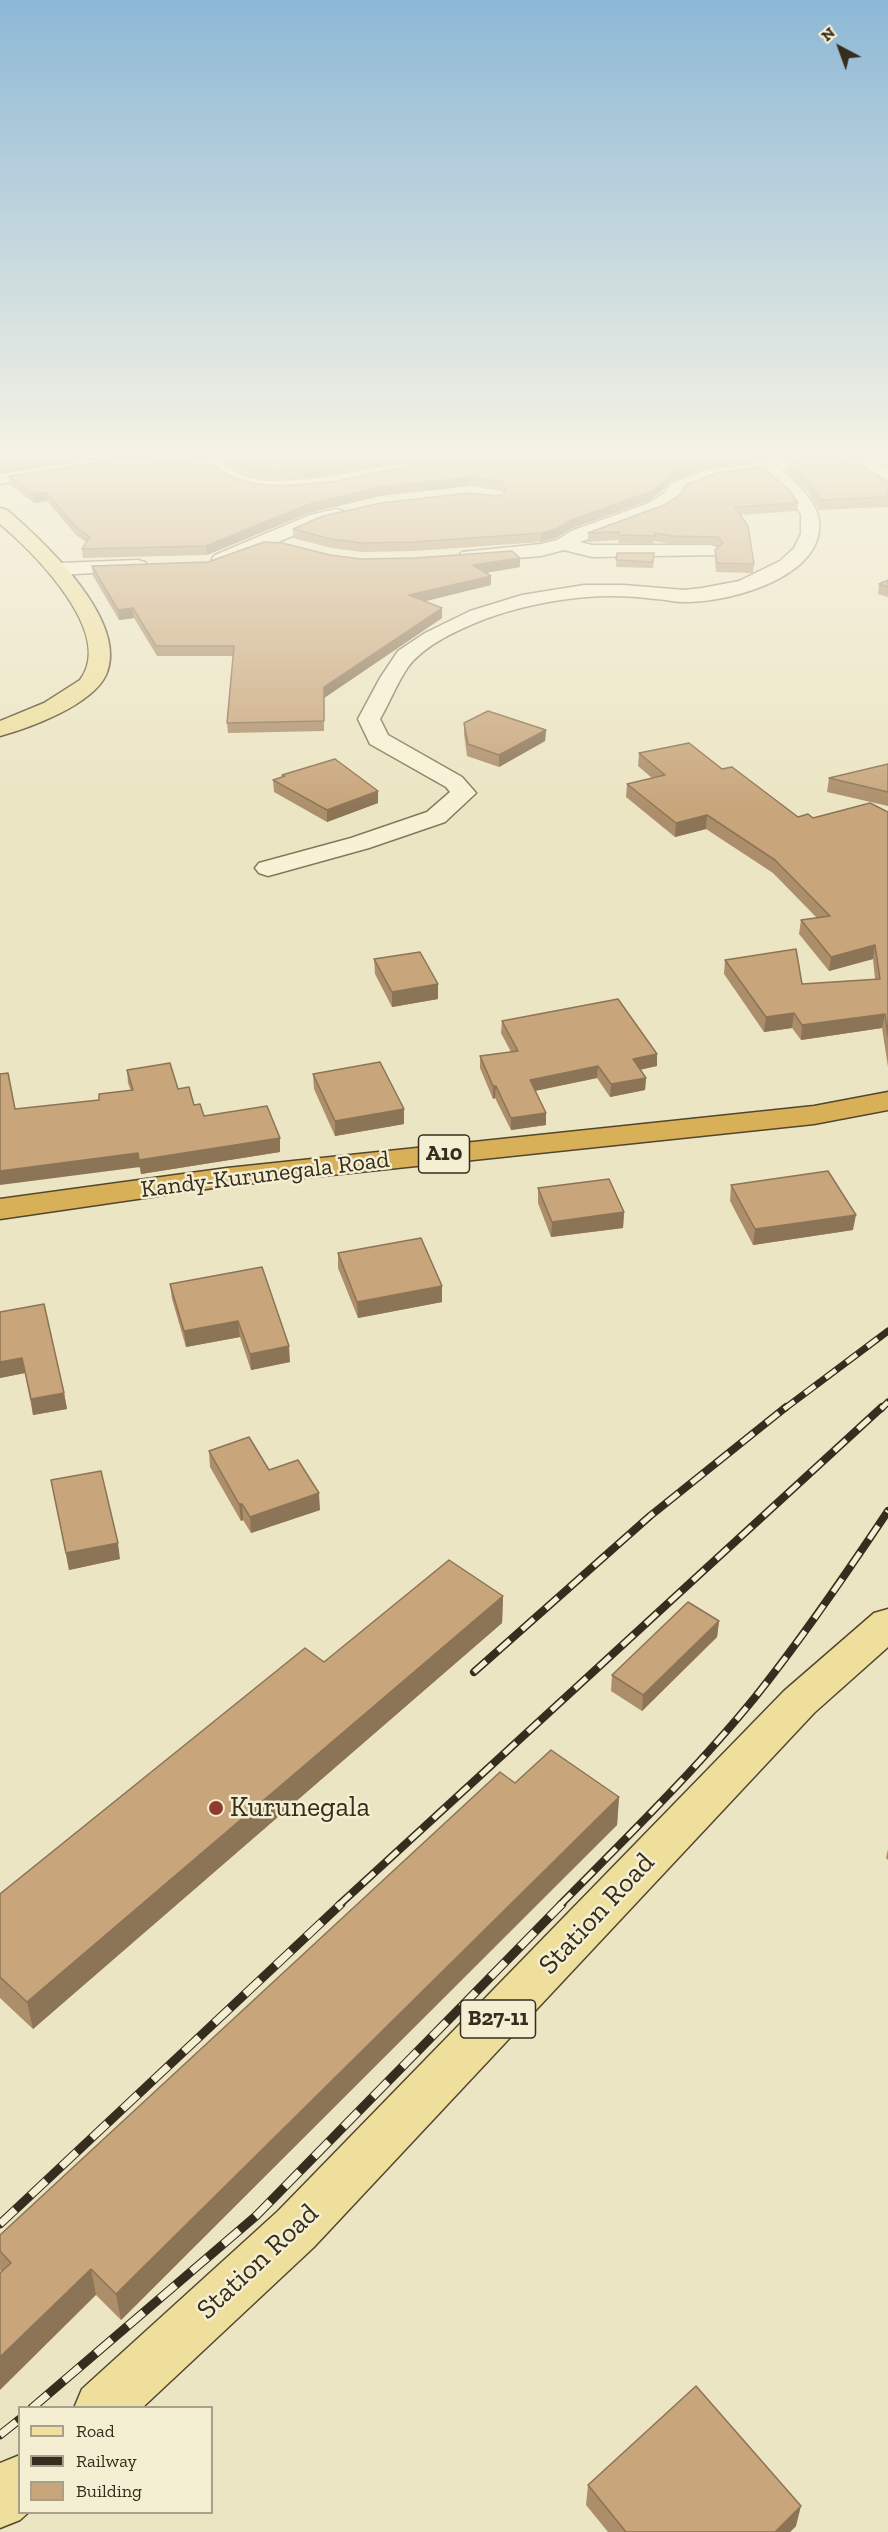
<!DOCTYPE html>
<style>
body{margin:0}
#map{position:relative;width:888px;height:2532px;overflow:hidden;background:#ece5c3;font-family:"Zilla Slab",serif}
canvas{display:block}
.legend{position:absolute;left:18px;top:2406px;width:195px;height:108px;box-sizing:border-box;background:#f4eed2;border:2px solid #a8a18a;margin:0;padding:8px 10px;list-style:none;font-size:18px;color:#362d1e}
.legend li{display:flex;align-items:center;gap:12px;height:30px}
.legend b{width:30px;border:2px solid #a8a18a}
.north{position:absolute;left:810px;top:18px;width:60px;height:60px;-webkit-text-stroke:4px #f4eed2;paint-order:stroke;rotate:319deg;font-size:16px;font-weight:700;line-height:24px;text-align:center;color:#362d1e}
.north::after{content:'';display:block;margin:auto;width:21px;height:27px;background:#362d1e;clip-path:polygon(50% 0,100% 100%,50% 72%,0 100%)}
</style>
<div id="map">
<canvas width="888" height="2532"></canvas>
<ul class="legend">
<li><b style="height:8px;background:#eedf9c"></b>Road</li>
<li><b style="height:8px;background:#362d1e"></b>Railway</li>
<li><b style="height:16px;background:#c8a57b"></b>Building</li>
</ul>
<div class="north">N</div>
</div>
<script>
const g = document.querySelector('canvas').getContext('2d');
g.lineJoin = 'round';
function trace(path, color, width, dash) {
  g.strokeStyle = color;
  g.lineWidth = width;
  g.lineCap = dash ? 'butt' : 'round';
  g.setLineDash(dash || []);
  g.stroke(path);
}
function fillPath(path, color) {
  g.fillStyle = color;
  g.fill(path, 'evenodd');
}
function write(font, color, halo, rows, align = 'center') {
  g.font = font + ' "Zilla Slab",serif';
  g.lineWidth = 5;
  g.setLineDash([]);
  g.textBaseline = 'middle';
  g.strokeStyle = halo;
  g.fillStyle = color;
  for (const [text, x, y, turn = 0] of rows) {
    g.save();
    g.translate(x, y);
    g.rotate((+turn || 0) * Math.PI / 180);
    g.textAlign = isNaN(turn) ? turn : align;
    if (halo) g.strokeText(text, 0, 0);
    g.fillText(text, 0, 0);
    g.restore();
  }
}
const minor = new Path2D(`
 M 102,458 L 148,458 L 139,463 L 0,484 L 0,474 Z
 M 195,458 L 216,458 L 243,476 L 265,481 L 304,480 L 403,464 L 409,465 L 412,469 L 409,473 L 403,474 C 343,484 268,512 213,473 C 207,468 200,464 195,458 Z
 M 788,458 L 837,458 L 828,463 L 781,470 C 804,490 830,512 815,545 C 796,584 723,603 682,602 C 673,602 664,599 655,599 C 633,596 609,595 587,597 C 552,600 518,607 485,619 C 460,629 425,644 408,667 C 397,683 390,702 380,719 L 388,735 L 462,777 L 476,793 L 445,822 L 369,848 L 268,876 L 259,873 L 255,868 L 259,863 L 351,838 L 427,812 L 450,792 L 446,787 L 370,744 L 358,719 L 380,678 L 398,651 L 425,633 L 470,611 L 522,595 L 584,585 L 624,585 L 684,590 L 702,588 L 739,581 L 780,561 L 794,548 L 801,534 L 801,514 L 791,500 L 763,472 L 716,479 L 684,491 L 678,501 L 663,511 L 580,542 L 592,545 L 710,545 L 717,547 L 720,551 L 717,555 L 592,557 L 564,550 L 541,556 L 469,562 L 462,560 L 459,556 L 462,552 L 541,544 L 557,540 L 571,531 L 649,503 L 664,493 L 671,483 L 707,470 Z
 M 848,458 L 871,458 L 888,468 L 888,480 L 851,462 Z
 M 336,509 L 343,511 L 345,515 L 343,519 L 323,523 L 229,563 L 215,563 L 212,559 L 215,555 L 310,515 Z
 M 138,560 L 145,562 L 148,566 L 145,570 L 59,575 L 52,573 L 49,569 L 52,565 L 59,563 Z`);
const major = new Path2D(`
 M 0,508 L 7,510 C 43,541 130,621 106,675 C 92,705 30,728 0,736 L 0,721 L 44,703 L 80,680 C 116,633 33,552 0,524 Z
 M 888,1609 L 888,1647 L 814,1713 L 314,2247 L 142,2408 L 74,2408 L 82,2389 L 278,2211 L 784,1691 L 874,1613 Z
 M 20,2455 L 20,2512 L 29,2512 L 20,2520 L 0,2528 L 0,2463 Z`);
const highway = new Path2D(`
 M 888,1092 L 888,1110 L 814,1124 L 227,1186 L 0,1219 L 0,1199 L 227,1168 L 814,1106 Z`);
trace(minor, '#85775b', 3);
trace(major, '#53452f', 3);
trace(highway, '#53452f', 3);
fillPath(minor, '#f7f2d6');
fillPath(major, '#eedf9c');
fillPath(highway, '#d8b057');
const railFar2 = new Path2D(`
 M 784,1409 L 888,1331
 M 881,1409 L 888,1402`);
const railFar1 = new Path2D(`
 M 474,1672 L 650,1516 L 786,1407
 M 339,1905 L 882,1407
 M 560,1905 C 627,1837 696,1770 756,1696 C 803,1637 846,1574 888,1511`);
const rail = new Path2D(`
 M 0,2224 L 341,1904
 M 32,2408 L 256,2216 L 562,1904
 M 0,2435 L 20,2419`);
trace(railFar2, '#362d1e', 7);
trace(railFar1, '#362d1e', 8);
trace(rail, '#362d1e', 9);
trace(railFar2, '#f4eed2', 4.5, [13]);
trace(railFar1, '#f4eed2', 5, [16]);
trace(rail, '#f4eed2', 7, [21]);
fillPath(new Path2D(`
 M 220,458 L 774,458 L 706,468 L 670,481 L 662,491 L 648,501 L 570,529 L 556,538 L 541,542 L 415,551 L 362,552 L 331,548 L 293,538 L 293,529 L 496,496 L 503,494 L 504,493 L 502,491 L 469,486 L 380,496 L 309,513 L 207,555 L 83,558 L 82,549 L 86,542 L 76,535 L 47,501 L 34,503 L 10,485 L 9,476 L 204,461 L 233,478 L 256,484 L 281,486 L 331,482 L 409,466 L 411,464 L 403,462 L 304,478 L 265,479 L 244,474 Z
 M 787,462 L 888,484 L 888,507 L 819,510 L 808,492 L 786,472 Z
 M 798,503 L 797,511 L 740,515 L 754,564 L 753,573 L 716,572 L 715,558 L 715,550 L 719,547 L 717,545 L 671,544 L 654,541 L 654,544 L 618,543 L 619,540 L 588,542 L 588,533 L 664,505 Z
 M 617,553 L 654,553 L 653,568 L 616,567 Z
 M 330,555 L 361,559 L 520,558 L 520,567 L 486,573 L 491,576 L 491,585 L 424,601 L 442,618 L 324,698 L 324,731 L 228,733 L 227,723 L 233,656 L 157,656 L 134,618 L 119,620 L 93,576 L 92,566 L 208,562 Z
 M 888,580 L 888,597 L 878,594 L 879,584 Z
 M 464,723 L 546,730 L 545,741 L 499,767 L 467,756 L 464,734 Z
 M 639,753 L 722,769 L 798,817 L 813,818 L 888,812 L 888,1067 L 882,1028 L 801,1040 L 792,1028 L 764,1032 L 724,974 L 725,960 L 802,984 L 875,979 L 873,959 L 829,971 L 799,934 L 801,920 L 817,918 L 773,873 L 706,829 L 675,837 L 626,797 L 627,784 L 652,778 L 638,766 Z
 M 888,764 L 888,806 L 827,792 L 829,778 Z
 M 282,775 L 378,803 L 327,822 L 274,792 L 273,780 L 282,777 Z
 M 374,959 L 438,999 L 392,1007 L 375,974 Z
 M 502,1021 L 657,1054 L 657,1066 L 640,1070 L 646,1078 L 645,1090 L 610,1097 L 597,1078 L 535,1091 L 546,1113 L 546,1125 L 511,1130 L 495,1098 L 493,1099 L 480,1068 L 480,1056 L 511,1052 L 501,1033 Z
 M 127,1070 L 178,1089 L 194,1105 L 204,1116 L 280,1152 L 141,1174 L 140,1167 L 15,1109 L 99,1100 L 131,1091 L 128,1083 Z
 M 313,1074 L 404,1109 L 404,1124 L 335,1136 L 314,1089 Z
 M 731,1185 L 853,1230 L 753,1245 L 730,1201 Z
 M 538,1188 L 624,1212 L 623,1228 L 551,1237 L 538,1203 Z
 M 338,1253 L 442,1302 L 358,1318 L 338,1268 Z
 M 262,1267 L 290,1362 L 251,1370 L 240,1337 L 186,1347 L 172,1299 L 170,1284 Z
 M 0,1312 L 64,1393 L 67,1409 L 33,1415 L 25,1373 L 0,1378 Z
 M 209,1451 L 269,1470 L 320,1510 L 251,1533 L 243,1520 L 241,1521 L 210,1467 Z
 M 51,1480 L 120,1559 L 69,1570 Z
 M 503,1596 L 502,1623 L 33,2029 L 0,1998 L 0,1894 L 324,1662 Z
 M 719,1621 L 717,1637 L 642,1711 L 611,1691 L 612,1675 Z
 M 515,1783 L 619,1797 L 617,1825 L 121,2320 L 96,2295 L 2,2272 L 0,2270 L 0,2235 Z
 M 888,1849 L 888,1860 L 886,1858 Z
 M 588,2485 L 796,2526 L 790,2532 L 608,2532 L 586,2505 Z`), '#ac8e6a');
fillPath(new Path2D(`
 M 36,458 L 87,458 L 0,473 L 0,464 Z
 M 370,458 L 403,458 L 403,462 L 304,478 L 303,469 Z
 M 713,458 L 774,458 L 706,468 L 670,481 L 662,491 L 648,501 L 570,529 L 556,538 L 541,542 L 541,533 L 571,520 L 671,472 L 707,459 Z
 M 469,477 L 469,486 L 380,496 L 309,513 L 207,555 L 206,546 L 309,504 L 380,487 Z
 M 46,492 L 47,501 L 34,503 L 33,494 Z
 M 520,558 L 520,567 L 473,575 L 473,565 Z
 M 491,576 L 491,585 L 410,605 L 409,595 Z
 M 133,608 L 134,618 L 119,620 L 118,610 Z
 M 442,608 L 442,618 L 324,698 L 324,731 L 324,687 Z
 M 546,730 L 545,741 L 499,767 L 499,755 Z
 M 378,791 L 378,803 L 327,822 L 327,810 Z
 M 707,815 L 706,829 L 675,837 L 676,823 Z
 M 875,945 L 873,959 L 829,971 L 831,957 Z
 M 438,984 L 438,999 L 392,1007 L 392,992 Z
 M 794,1013 L 792,1028 L 764,1032 L 766,1017 Z
 M 885,1014 L 882,1028 L 801,1040 L 802,1025 Z
 M 657,1054 L 657,1066 L 632,1071 L 633,1059 Z
 M 598,1066 L 597,1078 L 529,1092 L 530,1080 Z
 M 646,1078 L 645,1090 L 610,1097 L 611,1084 Z
 M 493,1086 L 496,1086 L 495,1098 L 493,1099 Z
 M 404,1109 L 404,1124 L 335,1136 L 335,1121 Z
 M 546,1113 L 546,1125 L 511,1130 L 511,1118 Z
 M 280,1138 L 280,1152 L 141,1174 L 139,1160 Z
 M 138,1153 L 140,1167 L 0,1185 L 0,1171 Z
 M 624,1212 L 623,1228 L 551,1237 L 552,1222 Z
 M 856,1215 L 853,1230 L 753,1245 L 755,1229 Z
 M 442,1286 L 442,1302 L 358,1318 L 357,1302 Z
 M 238,1321 L 240,1337 L 186,1347 L 184,1331 Z
 M 289,1346 L 290,1362 L 251,1370 L 250,1354 Z
 M 22,1358 L 25,1373 L 0,1378 L 0,1362 Z
 M 64,1393 L 67,1409 L 33,1415 L 31,1399 Z
 M 319,1493 L 320,1510 L 251,1533 L 250,1517 Z
 M 239,1504 L 242,1504 L 243,1520 L 241,1521 Z
 M 118,1543 L 120,1559 L 69,1570 L 66,1553 Z
 M 503,1596 L 502,1623 L 33,2029 L 27,2002 Z
 M 719,1621 L 717,1637 L 642,1711 L 643,1695 Z
 M 619,1797 L 617,1825 L 121,2320 L 116,2294 Z
 M 91,2269 L 96,2295 L 0,2390 L 0,2357 Z
 M 801,2506 L 796,2526 L 790,2532 L 775,2532 Z`), '#8c7456');
const building = new Path2D(`
 M 0,458 L 36,458 L 0,464 Z
 M 127,458 L 201,458 L 233,478 L 256,484 L 281,486 L 331,482 L 409,466 L 414,460 L 413,458 L 713,458 L 707,459 L 671,472 L 663,483 L 649,492 L 571,520 L 556,529 L 541,533 L 415,542 L 362,543 L 331,539 L 293,529 L 323,516 L 381,503 L 469,493 L 496,496 L 503,494 L 506,489 L 502,482 L 469,477 L 380,487 L 309,504 L 206,546 L 82,549 L 90,537 L 75,526 L 46,492 L 33,494 L 9,476 Z
 M 233,458 L 370,458 L 303,469 L 265,470 L 243,465 Z
 M 810,458 L 852,458 L 888,484 L 888,497 L 820,500 L 809,483 L 787,462 Z
 M 763,467 L 788,489 L 798,503 L 735,507 L 748,526 L 754,564 L 717,563 L 715,550 L 723,543 L 718,537 L 672,536 L 655,533 L 655,536 L 619,535 L 619,532 L 588,533 L 664,505 L 680,495 L 686,485 L 717,473 Z
 M 264,542 L 282,543 L 330,555 L 361,559 L 415,558 L 512,551 L 520,558 L 473,565 L 491,576 L 409,595 L 442,608 L 324,687 L 324,721 L 227,723 L 234,646 L 156,646 L 133,608 L 118,610 L 92,566 L 208,562 Z
 M 617,553 L 654,553 L 653,562 L 616,560 Z
 M 888,580 L 888,587 L 879,584 Z
 M 488,711 L 546,730 L 499,755 L 468,744 L 464,723 Z
 M 689,743 L 722,769 L 732,767 L 798,817 L 808,814 L 813,818 L 870,803 L 888,812 L 888,1036 L 885,1014 L 802,1025 L 794,1013 L 766,1017 L 725,960 L 796,949 L 802,984 L 880,979 L 875,945 L 831,957 L 801,920 L 830,916 L 775,860 L 707,815 L 676,823 L 627,784 L 665,775 L 639,753 Z
 M 335,759 L 378,791 L 327,810 L 273,780 L 285,776 L 282,775 Z
 M 888,764 L 888,792 L 829,778 Z
 M 420,952 L 438,984 L 392,992 L 374,959 Z
 M 618,999 L 657,1054 L 633,1059 L 646,1078 L 611,1084 L 598,1066 L 530,1080 L 546,1113 L 511,1118 L 496,1086 L 493,1086 L 480,1056 L 518,1051 L 502,1021 Z
 M 380,1062 L 404,1109 L 335,1121 L 313,1074 Z
 M 170,1063 L 178,1089 L 189,1087 L 194,1105 L 200,1104 L 204,1116 L 267,1106 L 280,1138 L 139,1160 L 138,1153 L 0,1171 L 0,1074 L 8,1073 L 15,1109 L 99,1100 L 99,1094 L 133,1090 L 127,1070 Z
 M 828,1171 L 856,1215 L 755,1229 L 731,1185 Z
 M 609,1179 L 624,1212 L 552,1222 L 538,1188 Z
 M 421,1238 L 442,1286 L 357,1302 L 338,1253 Z
 M 262,1267 L 289,1346 L 250,1354 L 238,1321 L 184,1331 L 170,1284 Z
 M 44,1304 L 64,1393 L 31,1399 L 22,1358 L 0,1362 L 0,1312 Z
 M 249,1437 L 269,1470 L 298,1460 L 319,1493 L 250,1517 L 242,1504 L 239,1504 L 209,1451 Z
 M 101,1471 L 118,1543 L 66,1553 L 51,1480 Z
 M 449,1560 L 503,1596 L 27,2002 L 0,1977 L 0,1894 L 305,1648 L 324,1662 Z
 M 688,1602 L 719,1621 L 643,1695 L 612,1675 Z
 M 551,1750 L 619,1797 L 116,2294 L 91,2269 L 0,2357 L 0,2273 L 11,2263 L 0,2251 L 0,2235 L 500,1772 L 515,1783 Z
 M 696,2386 L 801,2506 L 775,2532 L 626,2532 L 588,2485 Z`);
fillPath(building, '#c8a57b');
trace(building, '#8c7456', 1.5);
const sky = g.createLinearGradient(0, 0, 0, 813);
sky.addColorStop(0, '#8db8d6');
sky.addColorStop(0.56, '#f6f3e4');
sky.addColorStop(1, '#f6f3e400');
g.fillStyle = sky;
g.fillRect(0, 0, 888, 813);
for (const [x, y, r, color] of [
 [216,1808,8,"#913a2e"]
]) {
  const dot = new Path2D();
  dot.arc(x, y, r, 0, 2 * Math.PI);
  g.fillStyle = color;
  g.fill(dot);
  trace(dot, '#f4eed2', 2);
}
for (const [x, y, w] of [
 [444,1154,51],
 [498,2019,75]
]) {
  const box = new Path2D();
  box.roundRect(x - w / 2, y - 19, w, 38, 4.5);
  g.fillStyle = '#f4eed2';
  g.fill(box);
  trace(box, '#362d1e', 1.5);
}
write('bold 22px', '#362d1e', null, [
 ["A10",444,1154],
 ["B27-11",498,2019]
]);
write('24px', '#362d1e', '#f4eed2', [
 ["Kandy-Kurunegala Road",265,1175,-7]
]);
write('28px', '#362d1e', '#f4eed2', [
 ["Kurunegala",230,1808]
], 'left');
write('28px', '#362d1e', '#f4eed2', [
 ["Station Road",597,1914,-47],
 ["Station Road",258,2262,-43]
]);
</script>
